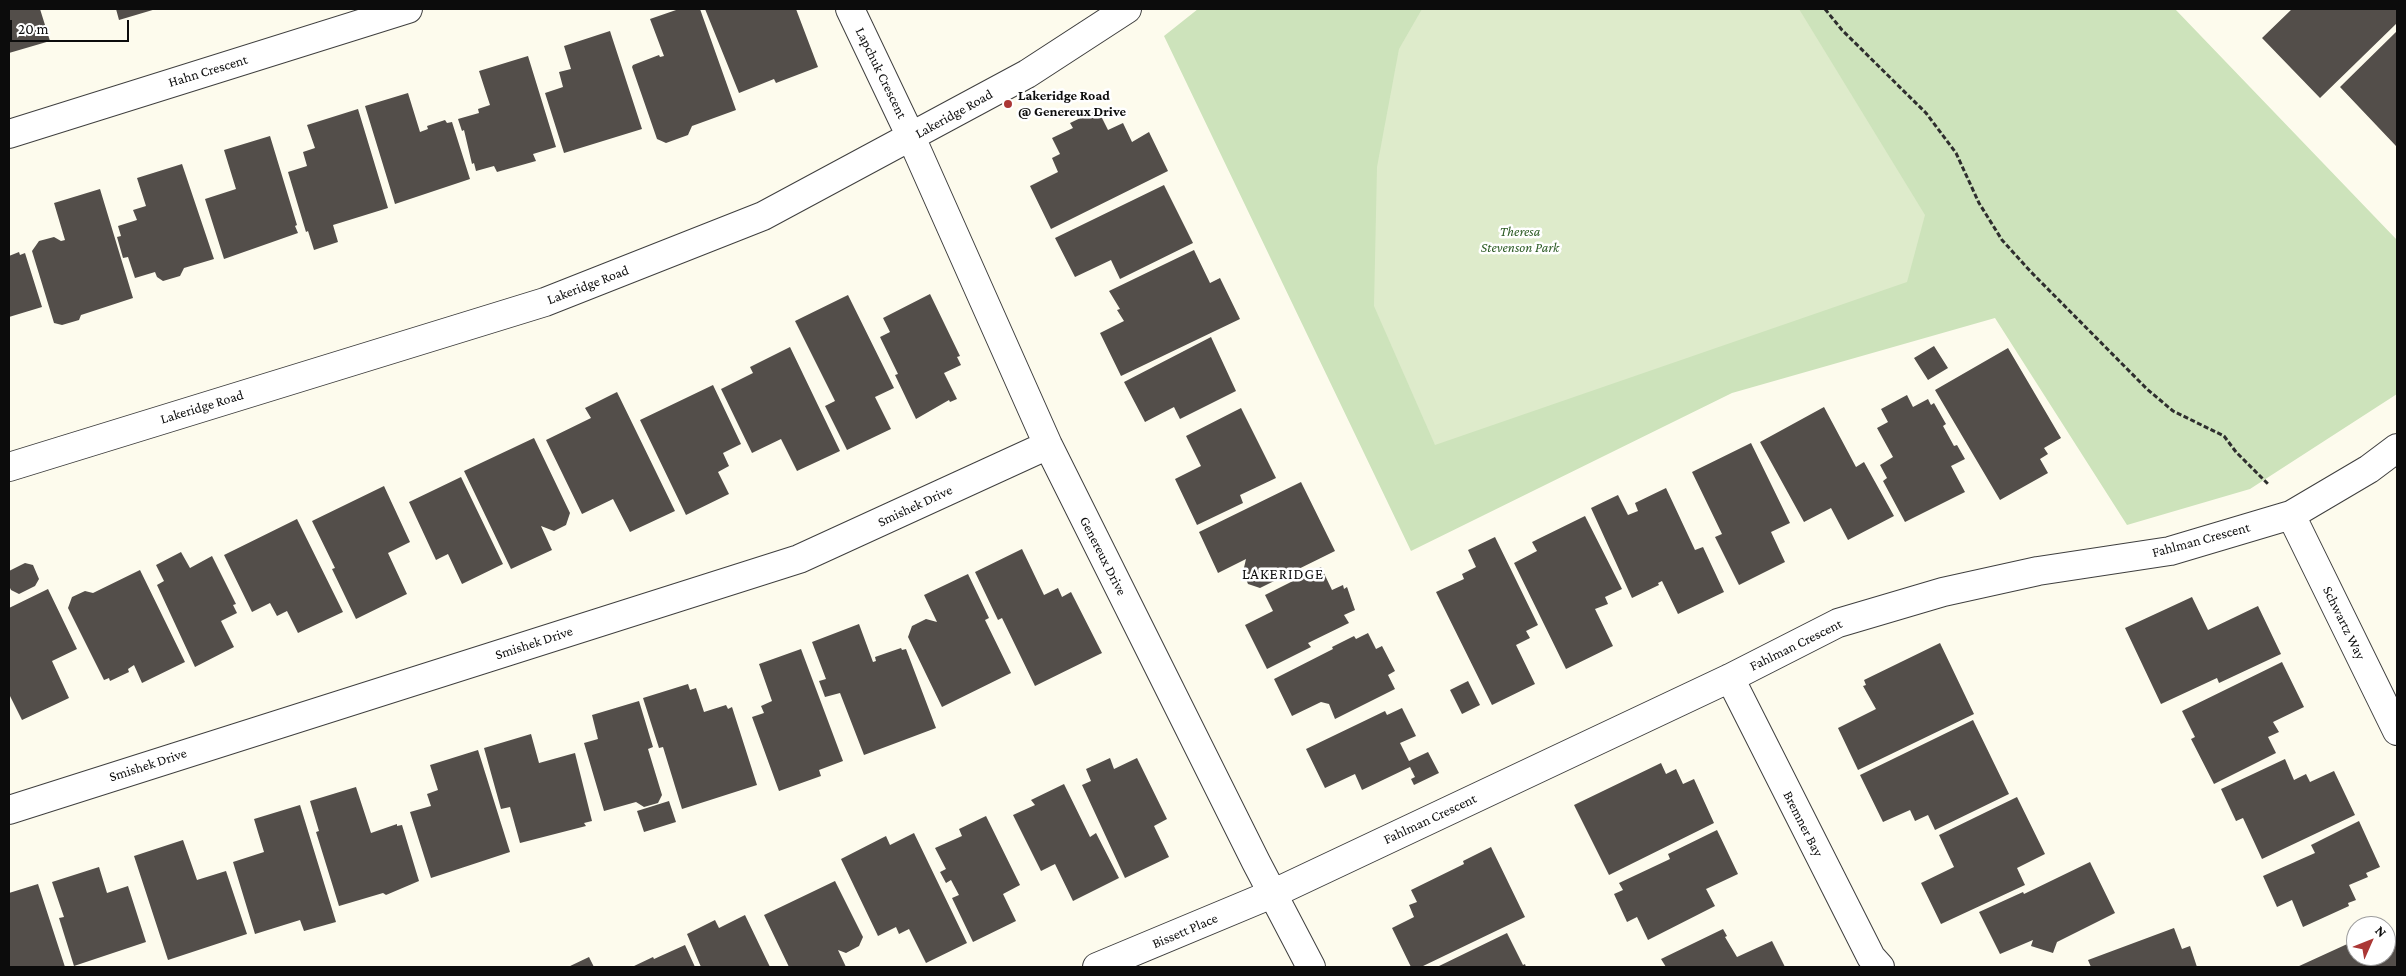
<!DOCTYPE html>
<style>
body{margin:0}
#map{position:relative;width:2406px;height:976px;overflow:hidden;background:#fdfbed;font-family:"Crimson Pro",serif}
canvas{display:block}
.frame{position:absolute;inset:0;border:10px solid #0c0c0c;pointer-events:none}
.north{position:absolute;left:2346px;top:916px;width:50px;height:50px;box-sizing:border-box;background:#fff;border:1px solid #9e9e9e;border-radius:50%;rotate:46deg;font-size:14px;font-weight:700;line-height:20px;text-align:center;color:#0c0c0c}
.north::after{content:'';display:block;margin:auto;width:18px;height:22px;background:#ab3735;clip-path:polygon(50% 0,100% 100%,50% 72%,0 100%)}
.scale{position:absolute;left:10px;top:20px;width:119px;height:22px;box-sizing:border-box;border:2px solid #0c0c0c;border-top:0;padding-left:6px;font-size:15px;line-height:18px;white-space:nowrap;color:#0c0c0c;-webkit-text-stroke:4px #fff;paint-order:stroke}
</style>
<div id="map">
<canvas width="2406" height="976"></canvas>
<div class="frame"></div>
<div class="north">N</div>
<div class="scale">20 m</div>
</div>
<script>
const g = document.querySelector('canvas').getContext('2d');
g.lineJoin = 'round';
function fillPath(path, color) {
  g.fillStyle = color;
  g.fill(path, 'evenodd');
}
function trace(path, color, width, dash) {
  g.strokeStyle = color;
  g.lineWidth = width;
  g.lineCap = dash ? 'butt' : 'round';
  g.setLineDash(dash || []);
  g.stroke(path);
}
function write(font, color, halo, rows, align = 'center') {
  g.font = font + ' "Crimson Pro",serif';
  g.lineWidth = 5;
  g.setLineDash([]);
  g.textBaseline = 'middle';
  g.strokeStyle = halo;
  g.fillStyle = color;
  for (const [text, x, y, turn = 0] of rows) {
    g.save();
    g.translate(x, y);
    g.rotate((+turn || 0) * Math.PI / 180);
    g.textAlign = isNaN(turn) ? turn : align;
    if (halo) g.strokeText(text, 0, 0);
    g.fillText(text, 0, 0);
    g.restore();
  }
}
fillPath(new Path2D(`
 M 1198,9 L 2175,9 L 2397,240 L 2397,394 L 2250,489 L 2127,525 L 1995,318 L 1732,393 L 1411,551 L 1164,36 Z`), '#cde3bb');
fillPath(new Path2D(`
 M 1422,9 L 1799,9 L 1925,215 L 1907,282 L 1435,445 L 1374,306 L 1377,167 L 1399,49 Z`), '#deebcb');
fillPath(new Path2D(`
 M 9,9 L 40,9 L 50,41 L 9,53 Z
 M 116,9 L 156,9 L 119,20 Z
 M 679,9 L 700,9 L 736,110 L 692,126 L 688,135 L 666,143 L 657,139 L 632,67 L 633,65 L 659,55 L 660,57 L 664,56 L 650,19 Z
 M 705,9 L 796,9 L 818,67 L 776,83 L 774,79 L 739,93 Z
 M 2292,9 L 2397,9 L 2397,23 L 2320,98 L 2262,38 Z
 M 610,31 L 642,129 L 564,153 L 545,93 L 563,87 L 559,72 L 571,69 L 564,46 Z
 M 2397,31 L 2397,144 L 2396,146 L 2340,87 Z
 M 528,56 L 556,147 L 533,154 L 536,161 L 497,172 L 494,166 L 476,171 L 474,163 L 472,164 L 464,130 L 462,131 L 458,119 L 479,113 L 478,109 L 490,105 L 479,71 Z
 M 408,93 L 420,132 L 428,129 L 427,126 L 445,120 L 447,123 L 452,122 L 470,179 L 395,204 L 365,106 Z
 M 358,109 L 388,208 L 333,225 L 338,242 L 314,250 L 308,231 L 306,232 L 288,172 L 307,166 L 303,152 L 315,148 L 307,125 Z
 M 1093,112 L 1096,116 L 1100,114 L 1108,130 L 1123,123 L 1132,142 L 1149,132 L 1168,171 L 1051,229 L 1030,186 L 1058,172 L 1052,158 L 1060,154 L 1052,138 L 1073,128 L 1070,123 Z
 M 270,136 L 297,225 L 295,226 L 298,233 L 224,259 L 205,199 L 236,189 L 224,150 Z
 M 182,164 L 214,259 L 184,268 L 180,276 L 163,281 L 157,277 L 155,272 L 135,278 L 128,257 L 123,258 L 117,237 L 121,236 L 118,226 L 137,220 L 133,210 L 146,206 L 137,178 Z
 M 1164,185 L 1193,243 L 1120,279 L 1111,260 L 1075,277 L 1055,238 Z
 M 100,189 L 133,298 L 81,315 L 79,320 L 62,325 L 54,323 L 32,251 L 39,241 L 54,237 L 61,241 L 65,240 L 54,203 Z
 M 1194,250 L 1210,283 L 1220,278 L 1240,319 L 1121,376 L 1100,333 L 1124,321 L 1117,310 L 1120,309 L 1109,291 Z
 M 19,252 L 20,255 L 25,253 L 42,307 L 9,317 L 9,256 Z
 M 930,294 L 960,356 L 957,357 L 961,365 L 944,373 L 957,399 L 950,402 L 949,400 L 916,419 L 895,375 L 898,374 L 880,337 L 890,332 L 883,318 Z
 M 848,295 L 894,388 L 875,397 L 891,429 L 847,450 L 825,406 L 835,401 L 795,321 Z
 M 1211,337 L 1236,391 L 1180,419 L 1174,407 L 1145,422 L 1124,382 Z
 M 1934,346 L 1948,368 L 1928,380 L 1914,358 Z
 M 790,347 L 840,451 L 797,471 L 781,439 L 752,453 L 721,389 L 753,373 L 750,367 Z
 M 2008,348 L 2061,438 L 2044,448 L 2048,454 L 2040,459 L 2048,473 L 2000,500 L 1935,390 Z
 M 713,385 L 741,444 L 723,453 L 729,466 L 718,472 L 729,494 L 686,515 L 640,420 Z
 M 617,392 L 675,511 L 630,532 L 613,499 L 582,514 L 546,440 L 591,418 L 585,408 Z
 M 1907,395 L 1913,407 L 1928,399 L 1931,405 L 1934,403 L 1946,424 L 1943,426 L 1954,446 L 1957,445 L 1965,459 L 1951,466 L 1965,492 L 1905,522 L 1883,481 L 1887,478 L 1880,465 L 1893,457 L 1877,428 L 1888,422 L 1881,409 Z
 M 1824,407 L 1856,467 L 1864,462 L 1894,516 L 1848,540 L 1831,508 L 1804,522 L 1760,442 Z
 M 1241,408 L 1276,478 L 1240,495 L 1243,503 L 1197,525 L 1175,479 L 1201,466 L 1186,436 Z
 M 534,438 L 570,513 L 566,525 L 554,531 L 541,526 L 552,550 L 511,569 L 464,471 Z
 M 1751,443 L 1790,523 L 1771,532 L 1785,562 L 1739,585 L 1715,537 L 1722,534 L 1692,472 Z
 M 461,477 L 503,564 L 462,584 L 448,554 L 436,560 L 409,502 Z
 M 1301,482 L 1335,551 L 1260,588 L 1248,584 L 1243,572 L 1246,559 L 1218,573 L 1199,532 Z
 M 384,486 L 410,542 L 388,553 L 407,594 L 356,619 L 332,569 L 335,568 L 312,521 Z
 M 1666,488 L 1695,550 L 1703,547 L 1724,592 L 1678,614 L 1662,581 L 1658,583 L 1659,585 L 1632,598 L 1591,508 L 1618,495 L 1628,515 L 1638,511 L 1635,503 Z
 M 1585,516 L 1622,589 L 1605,597 L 1608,604 L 1595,609 L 1613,646 L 1566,669 L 1514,563 L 1537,551 L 1532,542 Z
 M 297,519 L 343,612 L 298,633 L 287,611 L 277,616 L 270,603 L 252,612 L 224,555 Z
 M 1495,537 L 1538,625 L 1526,631 L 1530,638 L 1516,645 L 1535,684 L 1492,705 L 1436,592 L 1464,579 L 1462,574 L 1476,567 L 1468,550 Z
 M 1022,549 L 1044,595 L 1058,588 L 1062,597 L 1071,592 L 1102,653 L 1035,686 L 1002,618 L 998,620 L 975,572 Z
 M 181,552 L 190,568 L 212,556 L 236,604 L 233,605 L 237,613 L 221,621 L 234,647 L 195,667 L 157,585 L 164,581 L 156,565 Z
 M 25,563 L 33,565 L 39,579 L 35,586 L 19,594 L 11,590 L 9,586 L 9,571 Z
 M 1321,567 L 1332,590 L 1343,585 L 1344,589 L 1347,587 L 1355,610 L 1344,615 L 1349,623 L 1308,643 L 1311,647 L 1267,669 L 1245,625 L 1273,611 L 1265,595 Z
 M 140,570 L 185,662 L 142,683 L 134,665 L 128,669 L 129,672 L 110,681 L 109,678 L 104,680 L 68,608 L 72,597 L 85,591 L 93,593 Z
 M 968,574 L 989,618 L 985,620 L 1011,673 L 942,707 L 908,637 L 912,626 L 926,619 L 937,622 L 924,595 Z
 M 48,589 L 77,649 L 52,661 L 69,698 L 22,720 L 9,694 L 9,608 Z
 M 2192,597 L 2208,630 L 2258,606 L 2281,654 L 2219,683 L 2217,678 L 2161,704 L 2125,628 Z
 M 859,624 L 873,662 L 876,661 L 875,657 L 901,648 L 902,650 L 906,649 L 936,728 L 864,755 L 840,693 L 825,697 L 819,681 L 826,679 L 812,642 Z
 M 1368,633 L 1376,649 L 1382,646 L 1395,671 L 1388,675 L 1395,689 L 1335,719 L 1329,704 L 1321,702 L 1292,716 L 1274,679 L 1333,649 L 1332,647 L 1354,636 L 1356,639 Z
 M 1940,643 L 1974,714 L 1858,770 L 1838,728 L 1876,709 L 1863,686 L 1866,685 L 1864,680 Z
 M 801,649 L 843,761 L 819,770 L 821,776 L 779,791 L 752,717 L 764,713 L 761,706 L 772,701 L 759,664 Z
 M 2282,662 L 2304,707 L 2273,722 L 2279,732 L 2268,737 L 2276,753 L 2214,784 L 2191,739 L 2195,737 L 2182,711 Z
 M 1468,681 L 1480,705 L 1462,714 L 1450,690 Z
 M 688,684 L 690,690 L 696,688 L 704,712 L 726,705 L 728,709 L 732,707 L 757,785 L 682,809 L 663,747 L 659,748 L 643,698 Z
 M 639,701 L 653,747 L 648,749 L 662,795 L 658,803 L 644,807 L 636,802 L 604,811 L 584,743 L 598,739 L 592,715 Z
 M 1402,708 L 1416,736 L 1400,743 L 1409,761 L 1428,752 L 1439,773 L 1414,785 L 1411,779 L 1415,777 L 1410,767 L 1362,790 L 1355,774 L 1325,788 L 1306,749 L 1385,711 L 1387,715 Z
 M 1973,720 L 2009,794 L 1935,830 L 1928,815 L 1915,821 L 1910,810 L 1883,822 L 1860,775 Z
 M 531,734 L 539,763 L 575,753 L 592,821 L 584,823 L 586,826 L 520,843 L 510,807 L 501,809 L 484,748 Z
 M 478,750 L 510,852 L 431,878 L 410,812 L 431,806 L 427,794 L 438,790 L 430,765 Z
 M 1110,758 L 1114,769 L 1137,758 L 1167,819 L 1154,826 L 1169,857 L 1125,878 L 1082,785 L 1091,781 L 1086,769 Z
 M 2285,759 L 2294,780 L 2306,774 L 2310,782 L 2334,771 L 2355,815 L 2262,859 L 2243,818 L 2236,821 L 2221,789 Z
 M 1661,763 L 1666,774 L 1676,769 L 1683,784 L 1694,779 L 1714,823 L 1609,875 L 1574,805 Z
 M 1064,784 L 1090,837 L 1096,833 L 1119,878 L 1073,901 L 1055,864 L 1041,871 L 1013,815 L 1035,805 L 1031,800 Z
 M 356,787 L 371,833 L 397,824 L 397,826 L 402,825 L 419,881 L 386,895 L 383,893 L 339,906 L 316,832 L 319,831 L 310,801 Z
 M 2017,797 L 2045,854 L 2017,868 L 2025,885 L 1941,924 L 1921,883 L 1954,867 L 1939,835 Z
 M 669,801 L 676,822 L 644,832 L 637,811 Z
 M 300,805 L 336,922 L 304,931 L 300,920 L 255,934 L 233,862 L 264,852 L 254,819 Z
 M 986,816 L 1020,885 L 1003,894 L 1016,921 L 973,942 L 952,898 L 959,895 L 951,880 L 946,883 L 940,872 L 946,869 L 935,848 L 962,836 L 959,829 Z
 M 2359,821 L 2380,867 L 2366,873 L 2368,877 L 2349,885 L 2356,900 L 2348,903 L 2349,906 L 2303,927 L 2292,900 L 2277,907 L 2263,876 L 2315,853 L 2311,845 Z
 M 1717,830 L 1738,874 L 1706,889 L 1715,906 L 1648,940 L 1637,917 L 1627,922 L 1614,894 L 1623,890 L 1619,883 L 1670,859 L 1668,854 Z
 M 914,833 L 967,943 L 926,963 L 909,929 L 899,934 L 896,927 L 878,936 L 841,859 L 886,836 L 890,845 Z
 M 183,840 L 197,880 L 226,871 L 247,934 L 168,960 L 134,856 Z
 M 1491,847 L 1525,917 L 1421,967 L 1411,967 L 1392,928 L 1414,917 L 1409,905 L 1417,902 L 1411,890 L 1464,864 L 1463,861 Z
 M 2090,862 L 2115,913 L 2057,942 L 2053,953 L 2031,946 L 2033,940 L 2000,954 L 1979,912 L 2023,892 L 2024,894 Z
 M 99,867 L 107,893 L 128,886 L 146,942 L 74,966 L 59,918 L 64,917 L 52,882 Z
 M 835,881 L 863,937 L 859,946 L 846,953 L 838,950 L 846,967 L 789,967 L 764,915 Z
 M 38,884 L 65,967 L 9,967 L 9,893 Z
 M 745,915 L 770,967 L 701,967 L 687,934 L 715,920 L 719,928 Z
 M 2174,928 L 2182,949 L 2190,946 L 2197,967 L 2091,967 L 2088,960 Z
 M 1723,929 L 1727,936 L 1725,937 L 1737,957 L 1772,941 L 1785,967 L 1666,967 L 1661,959 Z
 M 1507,933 L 1523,965 L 1525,964 L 1526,967 L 1437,967 Z
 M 2356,940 L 2356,956 L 2386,956 L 2386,945 L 2397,940 L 2397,967 L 2297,967 Z
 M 685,945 L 695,967 L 632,967 L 653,957 L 654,959 Z
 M 589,957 L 594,967 L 568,967 Z`), '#534e4a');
const minor = new Path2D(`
 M 850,9 L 911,137 L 1048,445 L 1256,862 L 1311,967
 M 9,134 L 408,9
 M 9,467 L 545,302 L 763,216 L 1027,74 L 1127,9
 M 2291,515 L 2397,731
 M 1730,678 L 1871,957 L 1880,967
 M 9,810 L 799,559 L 1048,445
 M 1097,967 L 1272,894 L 1730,678 L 1838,623 L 1943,592 L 2038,571 L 2170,551 L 2291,515 L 2369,469 L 2397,448`);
trace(minor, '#3f3f3f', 30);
trace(new Path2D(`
 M 1825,9 L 1842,30 L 1926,113 L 1956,153 L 1979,203 L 2002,240 L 2031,272 L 2147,389 L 2173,411 L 2224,436 L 2236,452 L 2269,485`), '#2e2e2e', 3, [5, 2.5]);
trace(minor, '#fff', 28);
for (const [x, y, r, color] of [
 [1008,104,5,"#ab3735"]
]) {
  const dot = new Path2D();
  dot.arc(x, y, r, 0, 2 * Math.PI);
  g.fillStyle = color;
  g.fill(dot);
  trace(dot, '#fff', 2);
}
write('14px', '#0c0c0c', '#fff', [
 ["Hahn Crescent",208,71,-17],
 ["Lapchuk Crescent",881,73,64],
 ["Lakeridge Road",954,114,-29],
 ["Lakeridge Road",588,285,-21],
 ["Lakeridge Road",202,407,-17],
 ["Smishek Drive",915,506,-25],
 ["Fahlman Crescent",2201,540,-15],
 ["Genereux Drive",1103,556,63],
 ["Schwartz Way",2344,623,64],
 ["Smishek Drive",534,643,-18],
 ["Fahlman Crescent",1796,645,-26],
 ["Smishek Drive",148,765,-18],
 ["Fahlman Crescent",1430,819,-25],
 ["Bremner Bay",1803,824,63],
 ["Bissett Place",1185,931,-23]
]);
write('bold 14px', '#0c0c0c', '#fff', [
 ["Lakeridge Road",1018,96],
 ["@ Genereux Drive",1018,112]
], 'left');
write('italic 14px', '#2c5b24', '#fff', [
 ["Theresa",1520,232],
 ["Stevenson Park",1520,248]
]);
g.letterSpacing = '1px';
write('15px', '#0c0c0c', '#fff', [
 ["LAKERIDGE",1283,574]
]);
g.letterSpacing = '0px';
</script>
